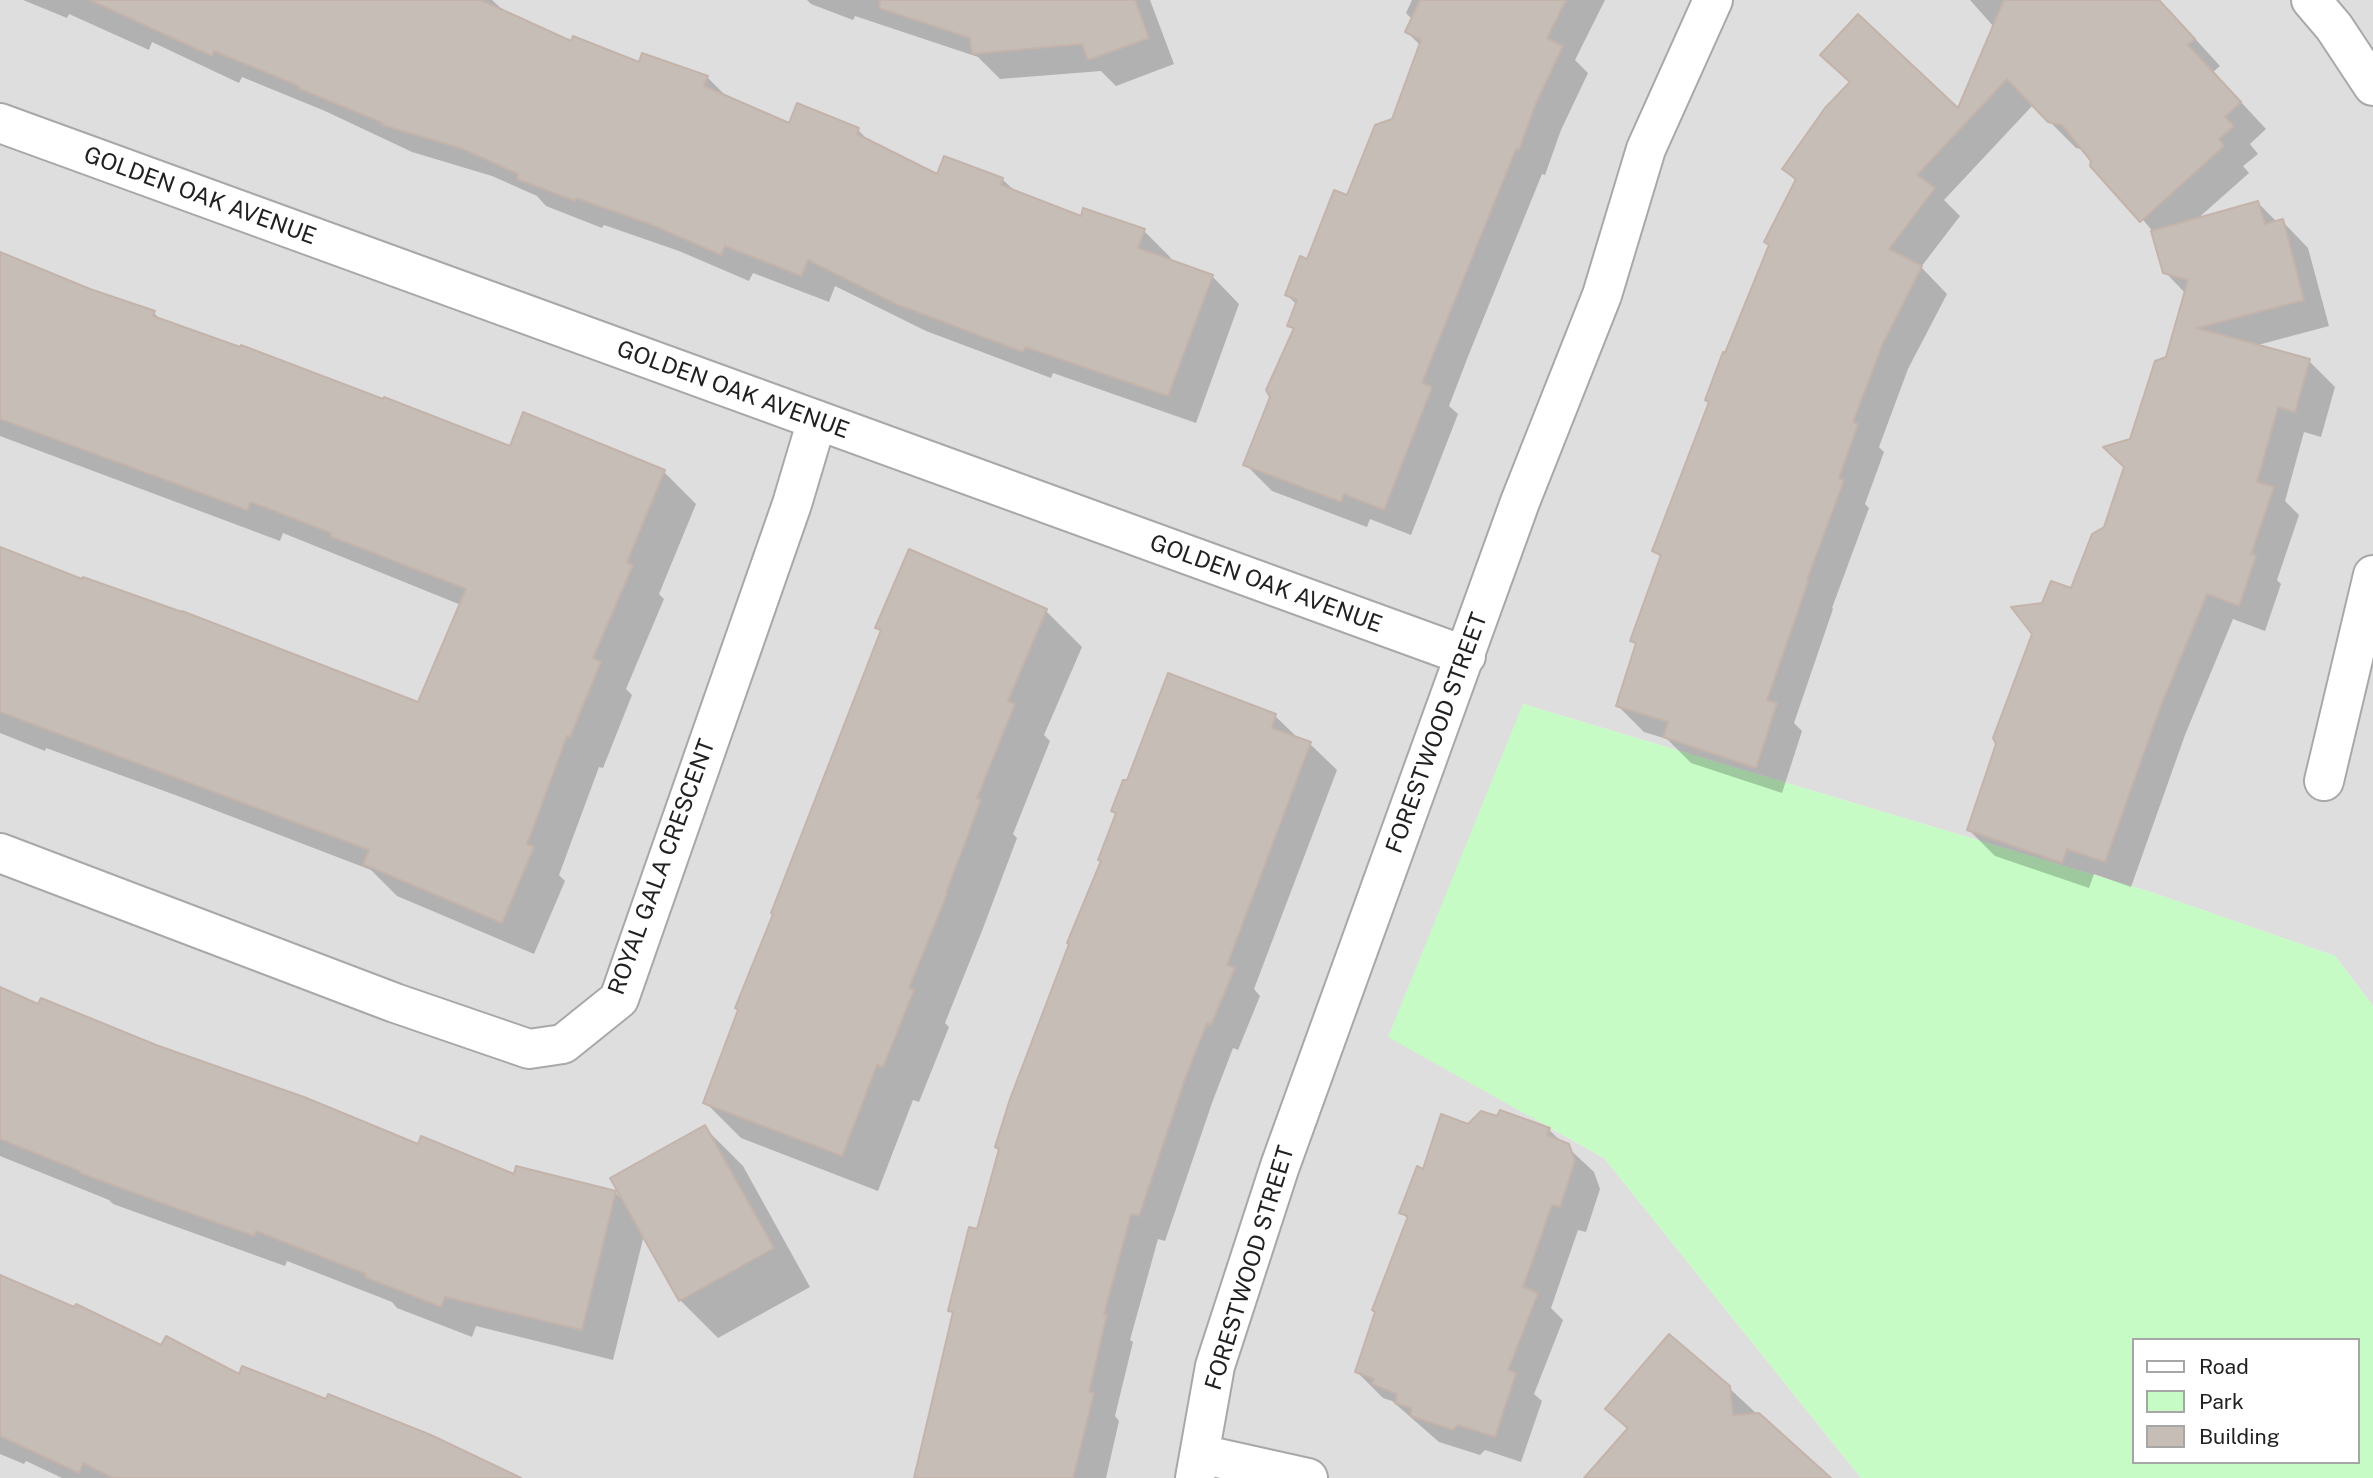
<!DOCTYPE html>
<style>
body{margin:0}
#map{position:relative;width:2373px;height:1478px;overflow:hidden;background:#f2eee8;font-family:"Public Sans",sans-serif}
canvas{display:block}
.legend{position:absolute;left:2132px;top:1338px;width:228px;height:126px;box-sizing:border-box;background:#fff;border:2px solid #a6a6a6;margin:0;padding:9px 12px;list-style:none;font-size:21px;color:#212121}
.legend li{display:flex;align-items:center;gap:14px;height:35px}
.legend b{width:35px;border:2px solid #a6a6a6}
</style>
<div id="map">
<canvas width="2373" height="1478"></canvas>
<ul class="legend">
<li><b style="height:9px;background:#fff"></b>Road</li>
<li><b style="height:19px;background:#c6fbc6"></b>Park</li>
<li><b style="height:19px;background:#c7bdb7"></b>Building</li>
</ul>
</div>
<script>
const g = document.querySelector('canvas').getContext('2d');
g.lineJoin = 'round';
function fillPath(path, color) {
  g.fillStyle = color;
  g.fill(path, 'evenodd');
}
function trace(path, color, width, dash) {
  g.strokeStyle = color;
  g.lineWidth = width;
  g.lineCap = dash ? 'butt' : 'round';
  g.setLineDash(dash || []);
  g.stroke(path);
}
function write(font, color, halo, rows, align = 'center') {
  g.font = font + ' "Public Sans",sans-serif';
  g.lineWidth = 6;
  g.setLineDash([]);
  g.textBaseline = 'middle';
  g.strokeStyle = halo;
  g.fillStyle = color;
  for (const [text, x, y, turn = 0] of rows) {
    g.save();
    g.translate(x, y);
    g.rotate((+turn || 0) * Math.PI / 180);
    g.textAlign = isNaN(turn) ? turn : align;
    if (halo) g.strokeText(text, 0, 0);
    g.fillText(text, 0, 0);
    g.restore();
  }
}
fillPath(new Path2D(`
 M 0,0 L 2373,0 L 2373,1006 L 2335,956 L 2151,892 L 1523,704 L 1550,1128 L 1604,1158 L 1861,1478 L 0,1478 Z`), '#dfdedf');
fillPath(new Path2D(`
 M 1523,704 L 2151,892 L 2335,956 L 2373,1006 L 2373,1478 L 1861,1478 L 1604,1158 L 1388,1037 ZM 2133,1340 L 2357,1340 L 2357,1462 L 2133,1462 Z`), '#c6fbc6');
fillPath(new Path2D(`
 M 23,0 L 492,0 L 506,13 L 572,44 L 640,64 L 707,77 L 728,98 L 790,125 L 858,130 L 872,144 L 938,176 L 1002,179 L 1016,192 L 1082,218 L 1144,231 L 1171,258 L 1170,261 L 1212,276 L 1239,304 L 1196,423 L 1053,373 L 1051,378 L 926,331 L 835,286 L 829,302 L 753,273 L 749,281 L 679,251 L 604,225 L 602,228 L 546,206 L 537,196 L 492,176 L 412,152 L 325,111 L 242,77 L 239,83 L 152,42 L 149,50 L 69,14 L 67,18 Z
 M 807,0 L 1150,0 L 1174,64 L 1116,86 L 1101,71 L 1000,79 L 978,57 L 855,16 L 853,20 L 811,4 Z
 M 1412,0 L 1605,0 L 1575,60 L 1588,73 L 1561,130 L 1545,175 L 1542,174 L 1469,354 L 1449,406 L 1458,414 L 1411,535 L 1370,519 L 1367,527 L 1272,491 L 1245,464 L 1295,331 L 1289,325 L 1297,305 L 1287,295 L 1393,120 L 1420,45 L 1407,32 L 1413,20 L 1406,13 Z
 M 1970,0 L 2154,0 L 2189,32 L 2220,66 L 2213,72 L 2266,129 L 2250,144 L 2258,154 L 2243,166 L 2249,173 L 2196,220 L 2258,203 L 2278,223 L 2282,221 L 2308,248 L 2329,326 L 2254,346 L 2309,361 L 2335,387 L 2321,437 L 2304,432 L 2285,501 L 2299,515 L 2277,580 L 2281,584 L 2265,631 L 2233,619 L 2185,735 L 2131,887 L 2094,874 L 2089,888 L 1995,856 L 1969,830 L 2044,604 L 2072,591 L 2105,529 L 2126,468 L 2131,440 L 2168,358 L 2186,294 L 2165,272 L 2154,233 L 2085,150 L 2076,148 L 2033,105 L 1944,200 L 1960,216 L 1921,267 L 1947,294 L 1908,369 L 1879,447 L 1884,452 L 1865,504 L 1869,508 L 1832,608 L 1833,609 L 1794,723 L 1802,731 L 1782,793 L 1691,763 L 1667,739 L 1644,732 L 1618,706 L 1637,646 L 1632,640 L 1662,558 L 1654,551 L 1726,355 L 1797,182 L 1784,169 L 1851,83 L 1822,55 L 1959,111 L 1994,27 Z
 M 0,254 L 90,291 L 154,313 L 162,321 L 511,448 L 664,472 L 696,504 L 659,594 L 664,599 L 626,689 L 632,695 L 603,768 L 599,767 L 559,875 L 565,881 L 534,954 L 397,896 L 371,870 L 178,796 L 46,748 L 45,751 L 0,733 L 0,549 L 419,704 L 461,605 L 283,533 L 280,541 L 0,436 Z
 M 1046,611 L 1082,647 L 1044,735 L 1050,741 L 1013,834 L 1017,838 L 982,931 L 945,1023 L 949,1027 L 919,1102 L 913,1100 L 878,1191 L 741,1138 L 705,1102 L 882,632 L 877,627 Z
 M 1275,716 L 1300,740 L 1310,744 L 1337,770 L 1254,989 L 1260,996 L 1238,1050 L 1233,1048 L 1212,1103 L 1165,1241 L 1158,1239 L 1130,1340 L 1133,1342 L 1115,1416 L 1119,1421 L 1106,1478 L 916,1478 L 954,1314 L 950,1310 L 1102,862 L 1117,815 L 1113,811 Z
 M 0,989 L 39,1007 L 155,1046 L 418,1146 L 516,1177 L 518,1168 L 616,1193 L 624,1201 L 705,1128 L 743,1166 L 810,1287 L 718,1338 L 680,1300 L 644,1235 L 613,1360 L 476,1326 L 472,1337 L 397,1308 L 392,1302 L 287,1261 L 285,1266 L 113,1204 L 109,1200 L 0,1156 Z
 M 1468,1126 L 1549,1130 L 1594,1172 L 1600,1189 L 1586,1232 L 1578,1230 L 1551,1308 L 1563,1320 L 1534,1394 L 1542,1401 L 1521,1462 L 1485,1450 L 1480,1455 L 1439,1442 L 1392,1401 L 1383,1398 L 1357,1372 L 1409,1220 L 1401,1212 L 1424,1171 Z
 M 0,1277 L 162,1348 L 499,1478 L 62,1478 L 26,1461 L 24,1464 L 0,1454 Z
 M 1729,1388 L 1826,1478 L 1610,1478 L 1628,1430 L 1607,1409 Z`), '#0003');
const building = new Path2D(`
 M 90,0 L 481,0 L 571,41 L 573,36 L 639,62 L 642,53 L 708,76 L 704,86 L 789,123 L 797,103 L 859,128 L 857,134 L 937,174 L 944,156 L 1003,178 L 1001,185 L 1081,216 L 1083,208 L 1145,229 L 1138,248 L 1213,275 L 1168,396 L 1025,347 L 1023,352 L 896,304 L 808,260 L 801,276 L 725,246 L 721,255 L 650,224 L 576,198 L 575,201 L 517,179 L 518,174 L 463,149 L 382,125 L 383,123 L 298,88 L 299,86 L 214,51 L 212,56 Z
 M 880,0 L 1135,0 L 1149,38 L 1088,60 L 1082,44 L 972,54 L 970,38 L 879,8 Z
 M 1420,0 L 1566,0 L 1547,38 L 1563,46 L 1536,103 L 1519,150 L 1516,149 L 1444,327 L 1422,383 L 1432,387 L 1384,510 L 1344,494 L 1341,502 L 1243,465 L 1270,397 L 1266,390 L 1294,328 L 1287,326 L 1297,300 L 1285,295 L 1300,256 L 1307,259 L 1334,190 L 1347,195 L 1375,125 L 1392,119 L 1421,40 L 1405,32 Z
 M 2004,0 L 2159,0 L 2195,39 L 2188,45 L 2241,102 L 2225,117 L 2234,126 L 2219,139 L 2224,146 L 2140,222 L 2090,166 L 2091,161 L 2062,125 L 2048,122 L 2007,79 L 1917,175 L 1935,188 L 1889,249 L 1922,266 L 1883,343 L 1853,422 L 1858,424 L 1839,478 L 1844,480 L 1807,580 L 1808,582 L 1767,700 L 1777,703 L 1756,768 L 1663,737 L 1668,722 L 1616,706 L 1636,643 L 1630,641 L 1661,555 L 1652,551 L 1709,402 L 1705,400 L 1723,352 L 1725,353 L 1769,245 L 1764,242 L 1796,179 L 1782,169 L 1825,108 L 1850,82 L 1820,55 L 1858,14 L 1958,108 Z
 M 2258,201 L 2265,224 L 2283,219 L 2304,300 L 2197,328 L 2310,359 L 2295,412 L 2278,407 L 2257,482 L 2274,487 L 2251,554 L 2256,556 L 2239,606 L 2207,594 L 2160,708 L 2105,862 L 2067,849 L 2062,863 L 1967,830 L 1996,744 L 1993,738 L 2032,634 L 2011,607 L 2042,603 L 2051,581 L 2071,588 L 2092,534 L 2104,527 L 2124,467 L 2103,447 L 2130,439 L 2155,361 L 2166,357 L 2188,280 L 2163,273 L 2151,231 Z
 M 0,252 L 90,289 L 155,311 L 153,316 L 240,347 L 241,345 L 383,399 L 384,397 L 510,446 L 523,412 L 665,470 L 627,562 L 633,565 L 593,658 L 601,662 L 570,737 L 567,736 L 527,844 L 534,847 L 502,923 L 363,864 L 369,850 L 0,712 L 0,547 L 82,579 L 83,577 L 182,612 L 182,611 L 418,702 L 466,589 L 330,536 L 331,533 L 251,502 L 247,510 L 0,419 Z
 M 909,549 L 1047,609 L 1008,701 L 1015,704 L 977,798 L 981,800 L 946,893 L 947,894 L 909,988 L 914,990 L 883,1067 L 877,1065 L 842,1156 L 703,1103 L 738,1010 L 735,1008 L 773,914 L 771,913 L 881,630 L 875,628 Z
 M 1168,673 L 1276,714 L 1272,728 L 1311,742 L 1227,965 L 1235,968 L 1211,1025 L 1207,1023 L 1186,1076 L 1139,1216 L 1131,1214 L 1104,1314 L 1107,1314 L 1089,1392 L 1094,1393 L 1073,1478 L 914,1478 L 953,1312 L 948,1311 L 969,1227 L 977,1229 L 999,1149 L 995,1147 L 1010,1099 L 1069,944 L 1067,943 L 1101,861 L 1098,860 L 1116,813 L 1111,811 L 1123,780 L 1127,780 Z
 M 0,987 L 38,1004 L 41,998 L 156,1045 L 304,1097 L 418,1144 L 421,1136 L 514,1174 L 516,1166 L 616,1191 L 582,1330 L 445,1297 L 441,1307 L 365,1277 L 366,1274 L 256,1231 L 254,1236 L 173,1207 L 80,1173 L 80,1171 L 0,1139 Z
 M 1500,1110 L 1550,1128 L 1547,1135 L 1569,1144 L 1575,1161 L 1560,1207 L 1552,1205 L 1523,1287 L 1538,1293 L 1508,1370 L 1516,1373 L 1495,1437 L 1458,1425 L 1453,1430 L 1411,1416 L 1411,1408 L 1395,1403 L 1397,1394 L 1372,1384 L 1374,1379 L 1355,1372 L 1375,1312 L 1372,1310 L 1408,1216 L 1399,1213 L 1417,1166 L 1423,1169 L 1441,1114 L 1468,1124 L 1481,1111 L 1497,1116 Z
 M 705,1125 L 774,1248 L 679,1301 L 610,1178 Z
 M 0,1275 L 74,1307 L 76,1304 L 161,1345 L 166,1336 L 239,1374 L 242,1366 L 326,1399 L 328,1394 L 431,1435 L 521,1478 L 113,1478 L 83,1463 L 79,1473 L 0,1436 Z
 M 1669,1334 L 1730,1386 L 1733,1415 L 1759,1413 L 1831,1478 L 1584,1478 L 1628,1428 L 1605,1409 Z`);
fillPath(building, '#c7bdb7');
trace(building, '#c4b3aa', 2);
const minor = new Path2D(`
 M 2311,0 L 2334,27 L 2373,86
 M 0,123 L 1466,656
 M 2324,781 L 2373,575
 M 0,853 L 395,1003 L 529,1049 L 563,1044 L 619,999 L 792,504 L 817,420
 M 1200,1454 L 1308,1478
 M 1195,1478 L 1215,1366 L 1280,1166 L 1520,502 L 1602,295 L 1646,149 L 1713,0`);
trace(minor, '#a8a8a8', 42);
trace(minor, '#fff', 38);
write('23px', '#212121', '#fff', [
 ["GOLDEN OAK AVENUE",200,196,20],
 ["GOLDEN OAK AVENUE",733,390,20],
 ["GOLDEN OAK AVENUE",1266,584,20],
 ["FORESTWOOD STREET",1437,733,-70],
 ["ROYAL GALA CRESCENT",662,867,-70],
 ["FORESTWOOD STREET",1250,1268,-73]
]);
</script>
